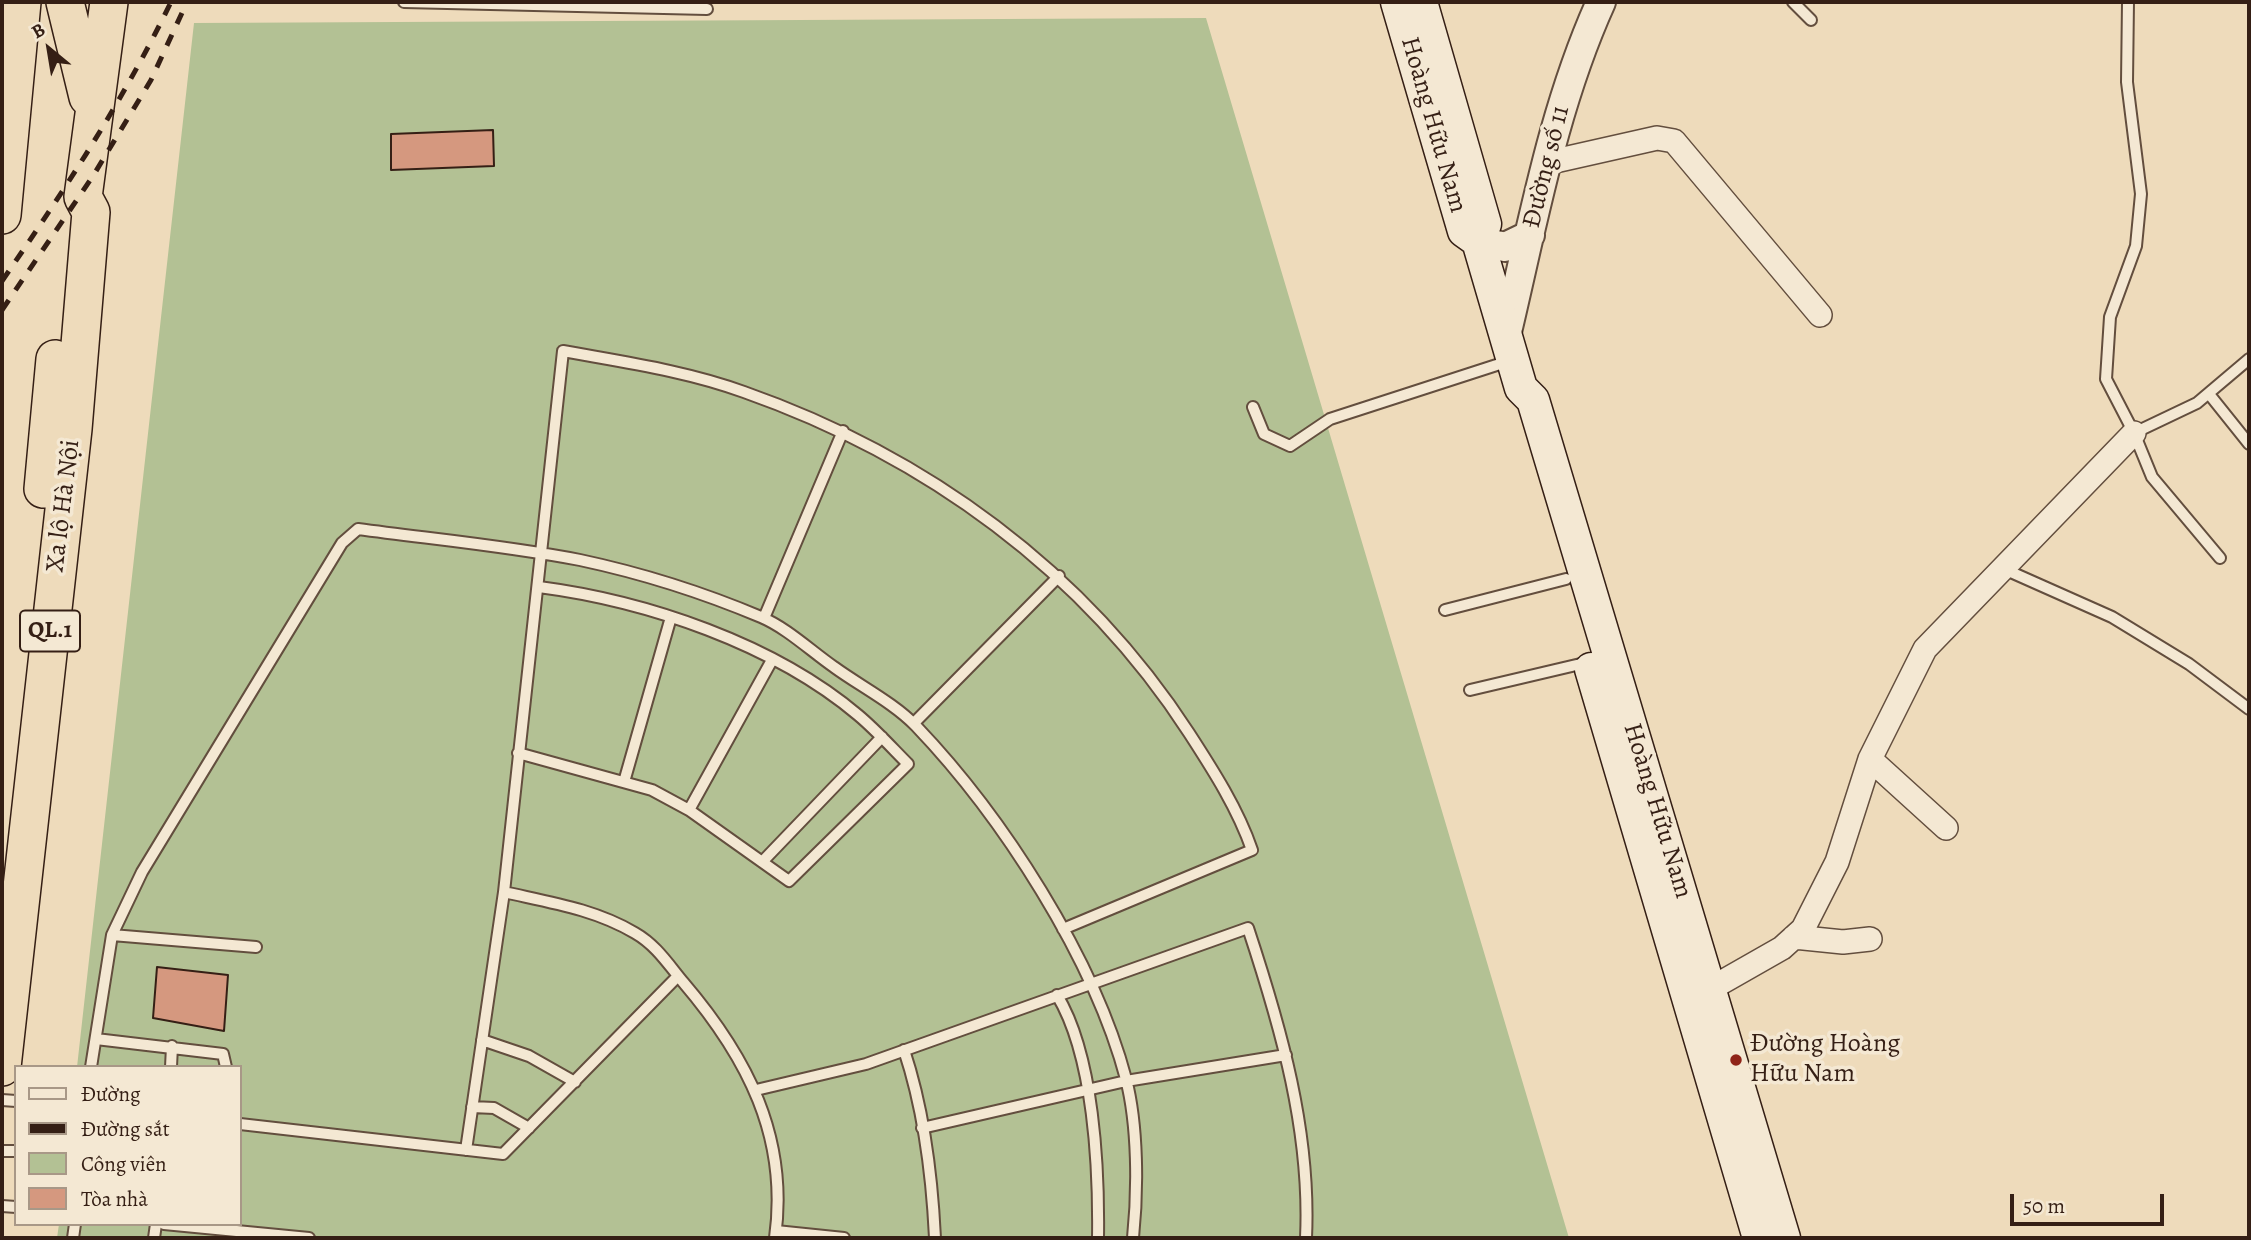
<!DOCTYPE html>
<meta charset="utf-8">
<style>
body{margin:0}
#map{position:relative;width:2251px;height:1240px;overflow:hidden;background:#eedbbb;font-family:Alegreya,serif}
canvas{display:block}
.frame{position:absolute;inset:0;border:4px solid #351f15;pointer-events:none}
.legend{position:absolute;left:14px;top:1065px;width:228px;height:161px;box-sizing:border-box;background:#f4e8d3;border:2px solid #a89887;margin:0;padding:9px 12px;list-style:none;font-size:21px;color:#351f15}
.legend li{display:flex;align-items:center;gap:14px;height:35px}
.legend b{width:35px;border:2px solid #a89887}
.north{position:absolute;left:14px;top:14px;width:70px;height:70px;-webkit-text-stroke:5px #f4e8d3;paint-order:stroke;rotate:330deg;font-size:19px;font-weight:700;line-height:28px;text-align:center;color:#351f15}
.north::after{content:'';display:block;margin:auto;width:24px;height:32px;background:#351f15;clip-path:polygon(50% 0,100% 100%,50% 72%,0 100%)}
.scale{position:absolute;left:2010px;top:1194px;width:154px;height:32px;box-sizing:border-box;border:4px solid #351f15;border-top:0;padding-left:9px;font-size:21px;line-height:24px;white-space:nowrap;color:#351f15;-webkit-text-stroke:5px #f4e8d3;paint-order:stroke}
</style>
<div id="map">
<canvas width="2251" height="1240"></canvas>
<div class="frame"></div>
<ul class="legend">
<li><b style="height:9px;background:#f4e8d3"></b>Đường</li>
<li><b style="height:9px;background:#351f15"></b>Đường sắt</li>
<li><b style="height:19px;background:#b3c194"></b>Công viên</li>
<li><b style="height:19px;background:#d5987f"></b>Tòa nhà</li>
</ul>
<div class="north">B</div>
<div class="scale">50 m</div>
</div>
<script>
const g = document.querySelector('canvas').getContext('2d');
g.lineJoin = 'round';
function fillPath(path, color) {
  g.fillStyle = color;
  g.fill(path, 'evenodd');
}
function trace(path, color, width, dash) {
  g.strokeStyle = color;
  g.lineWidth = width;
  g.lineCap = dash ? 'butt' : 'round';
  g.setLineDash(dash || []);
  g.stroke(path);
}
function write(font, color, halo, rows, align = 'center') {
  g.font = font + ' Alegreya,serif';
  g.lineWidth = 7;
  g.setLineDash([]);
  g.textBaseline = 'middle';
  g.strokeStyle = halo;
  g.fillStyle = color;
  for (const [text, x, y, turn = 0] of rows) {
    g.save();
    g.translate(x, y);
    g.rotate((+turn || 0) * Math.PI / 180);
    g.textAlign = isNaN(turn) ? turn : align;
    if (halo) g.strokeText(text, 0, 0);
    g.fillText(text, 0, 0);
    g.restore();
  }
}
fillPath(new Path2D(`
 M 1206,18 L 1569,1238 L 57,1238 L 59,1224 L 240,1224 L 240,1067 L 77,1067 L 194,23 Z`), '#b3c194');
const building = new Path2D(`
 M 493,130 L 494,166 L 391,170 L 391,134 Z
 M 157,967 L 228,975 L 224,1031 L 153,1018 Z`);
fillPath(building, '#d5987f');
trace(building, '#351f15', 2);
const service = new Path2D(`
 M 404,2 L 707,9
 M 1793,2 L 1811,20
 M 2128,2 L 2127,82 L 2141,194 L 2136,246 L 2110,317 L 2106,379 L 2134,433 L 2152,477 L 2220,558
 M 2209,394 L 2249,444
 M 1253,407 L 1264,434 L 1290,446 L 1330,419 L 1509,361
 M 2134,433 L 2197,403 L 2249,359
 M 2004,569 L 2112,617 L 2189,664 L 2249,709
 M 1445,610 L 1566,579
 M 764,618 L 843,431
 M 1470,690 L 1589,662
 M 914,723 L 1059,576
 M 518,753 L 652,790 L 689,810 L 789,881 L 908,764 C 892,748 876,730 858,715 C 774,644 647,601 539,587
 M 624,782 L 671,617
 M 689,810 L 772,660
 M 762,862 L 882,737
 M 504,892 C 548,902 595,909 635,933 C 656,945 668,964 683,982 C 747,1057 789,1137 775,1238
 M 112,935 L 256,947
 M 1057,995 C 1094,1056 1099,1168 1098,1238
 M 96,1039 L 223,1054 L 226,1067
 M 482,1040 L 529,1056 L 575,1082
 M 904,1050 C 924,1110 932,1175 935,1238
 M 91,1067 L 112,935 L 142,872 L 342,543 L 358,529 C 432,539 508,546 580,560 C 641,573 704,593 761,617 C 787,628 811,651 834,667 C 860,686 894,703 916,726 C 1002,816 1094,958 1126,1079 C 1138,1126 1138,1190 1133,1238
 M 171,1067 L 172,1046
 M 756,1090 L 866,1064 L 1248,928 C 1281,1028 1311,1132 1306,1238
 M 2,1100 L 16,1101
 M 472,1107 L 494,1108 L 529,1128
 M 240,1124 L 503,1154 L 678,976
 M 922,1128 L 1126,1081 L 1286,1055
 M 466,1150 L 504,892 L 563,351 C 623,362 687,371 744,392 C 926,456 1084,571 1189,733 C 1213,770 1238,809 1252,850 L 1063,929
 M 2,1151 L 16,1151
 M 2,1206 L 16,1207
 M 164,1224 L 309,1238
 M 776,1231 L 844,1238
 M 73,1238 L 75,1224
 M 154,1238 L 156,1224`);
const minor = new Path2D(`
 M 1546,163 L 1657,138 L 1674,141 L 1820,315
 M 1870,759 L 1946,828
 M 1794,937 L 1843,942 L 1870,939
 M 1710,989 L 1782,948 L 1803,929 L 1837,862 L 1870,759 L 1925,649 L 2134,433`);
const tertiary = new Path2D(`
 M 1478,241 L 1505,247 L 1530,235
 M 1506,336 C 1533,223 1553,108 1601,2`);
const secondary = new Path2D(`
 M 1397,2 L 1464,231 L 1478,241 L 1521,388 L 1533,400 L 1784,1238
 M 1421,2 L 1485,224 L 1478,241
 M 1591,669 L 1759,1238`);
const trunk = new Path2D(`
 M 65,2 L 88,97
 M 2,215 L 22,2
 M 43,489 L 55,359
 M 2,1067 L 73,429 L 91,212 L 83,197 L 109,2`);
trace(service, '#634e3e', 14);
trace(minor, '#634e3e', 26);
trace(tertiary, '#634e3e', 32);
trace(secondary, '#351f15', 35);
trace(trunk, '#351f15', 40);
trace(service, '#f4e8d3', 10);
trace(minor, '#f4e8d3', 23);
trace(tertiary, '#f4e8d3', 28);
trace(secondary, '#f4e8d3', 32);
trace(trunk, '#eedbbb', 37);
trace(new Path2D(`
 M 2,281 C 64,191 123,101 171,2
 M 2,310 L 93,176 L 151,80 L 187,2`), '#351f15', 5, [12, 12]);
for (const [x, y, r, color] of [
 [1736,1060,7,"#8f2418"]
]) {
  const dot = new Path2D();
  dot.arc(x, y, r, 0, 2 * Math.PI);
  g.fillStyle = color;
  g.fill(dot);
  trace(dot, '#f4e8d3', 2.5);
}
for (const [x, y, w] of [
 [50,631,60]
]) {
  const box = new Path2D();
  box.roundRect(x - w / 2, y - 20.5, w, 41, 5);
  g.fillStyle = '#f4e8d3';
  g.fill(box);
  trace(box, '#351f15', 2);
}
write('bold 24px', '#351f15', null, [
 ["QL.1",50,631]
]);
write('26px', '#351f15', '#f4e8d3', [
 ["Hoàng Hữu Nam",1433,125,74],
 ["Đường số 11",1547,167,-76],
 ["Xa lộ Hà Nội",64,506,-83],
 ["Hoàng Hữu Nam",1657,811,73]
]);
write('26px', '#351f15', '#f4e8d3', [
 ["Đường Hoàng",1750,1045],
 ["Hữu Nam",1750,1075]
], 'left');
</script>
